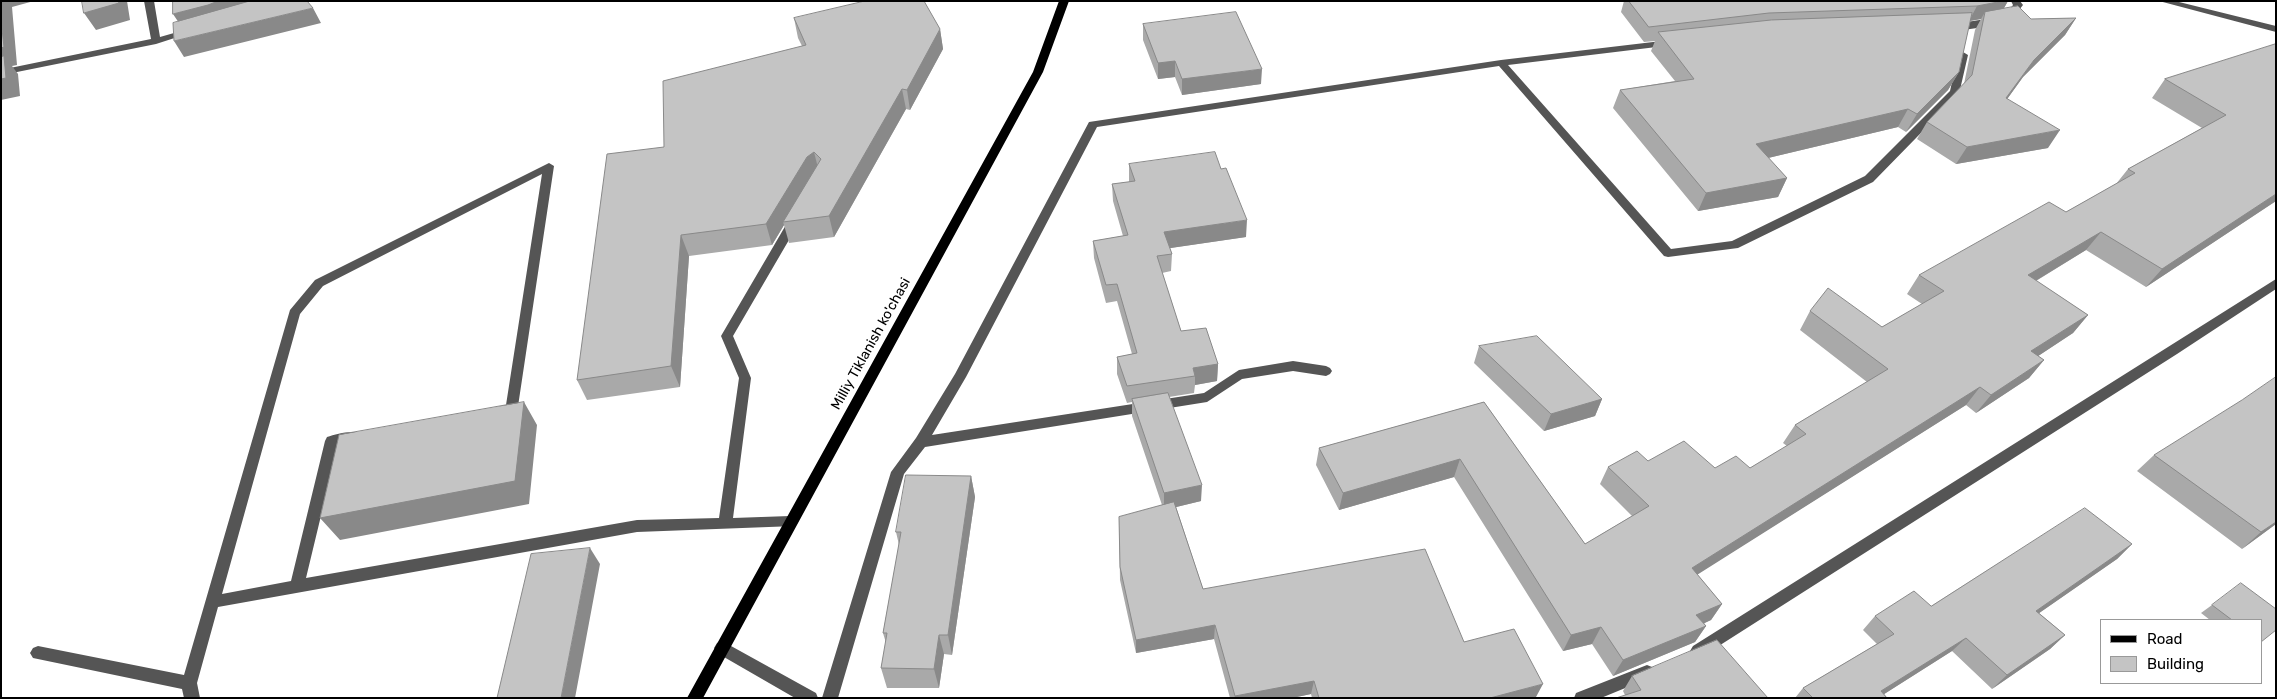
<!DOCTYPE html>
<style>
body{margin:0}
#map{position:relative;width:2277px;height:699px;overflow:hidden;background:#fff;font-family:Rubik,sans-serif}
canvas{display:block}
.frame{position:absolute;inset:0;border:2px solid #000;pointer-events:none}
.legend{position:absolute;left:2100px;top:619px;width:162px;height:65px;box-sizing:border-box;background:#fff;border:1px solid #999;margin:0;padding:6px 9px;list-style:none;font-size:15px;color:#000}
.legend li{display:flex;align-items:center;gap:10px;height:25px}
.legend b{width:25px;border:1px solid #999}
</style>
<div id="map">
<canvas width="2277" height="699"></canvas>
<div class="frame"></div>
<ul class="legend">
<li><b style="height:6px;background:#000"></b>Road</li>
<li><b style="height:14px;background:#c4c4c4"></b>Building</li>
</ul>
</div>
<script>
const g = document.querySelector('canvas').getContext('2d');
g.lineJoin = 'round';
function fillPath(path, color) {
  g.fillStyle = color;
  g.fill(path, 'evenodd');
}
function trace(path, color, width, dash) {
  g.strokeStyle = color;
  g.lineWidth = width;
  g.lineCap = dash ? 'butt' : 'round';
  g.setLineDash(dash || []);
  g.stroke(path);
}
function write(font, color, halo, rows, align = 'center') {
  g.font = font + ' Rubik,sans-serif';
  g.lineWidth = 5;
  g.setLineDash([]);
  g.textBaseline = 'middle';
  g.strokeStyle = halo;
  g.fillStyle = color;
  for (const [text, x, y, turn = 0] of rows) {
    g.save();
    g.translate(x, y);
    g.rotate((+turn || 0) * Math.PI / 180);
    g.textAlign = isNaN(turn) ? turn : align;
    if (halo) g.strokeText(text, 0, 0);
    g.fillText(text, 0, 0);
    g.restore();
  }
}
fillPath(new Path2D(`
 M 144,1 L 154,1 L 160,37 L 188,29 L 193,32 L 156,44 L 17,72 L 1,78 L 1,71 L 10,68 L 151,39 Z
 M 2011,1 L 2020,1 L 2023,5 L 2011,20 C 1999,23 1958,35 1949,27 L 1954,24 L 2005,16 L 2013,5 Z
 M 2159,1 L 2175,1 L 2276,26 L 2276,32 Z
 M 1670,40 L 1673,41 L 1673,45 L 1508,65 L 1671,249 L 1732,241 L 1865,176 L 1950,91 L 1958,55 L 1963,52 L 1968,55 L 1959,94 L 1873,182 L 1738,248 L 1668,257 L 1664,256 L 1499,66 L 1097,127 L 966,377 L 932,435 L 1204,393 L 1239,370 L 1293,361 L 1326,366 L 1330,368 L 1332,371 L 1330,374 L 1326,376 L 1293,371 L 1242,379 L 1207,402 L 925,447 L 904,474 L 838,698 L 822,698 L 891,472 L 916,438 L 955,374 L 1089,122 L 1501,60 Z
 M 549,163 L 554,166 L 517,413 L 503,416 L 498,415 L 496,411 L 498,407 L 506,405 L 542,174 L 323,286 L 300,314 L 222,594 L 291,581 L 325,441 L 327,437 C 336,434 350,430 360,433 L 362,437 L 360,441 L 338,445 L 306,578 L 637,520 L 719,518 L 739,378 L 721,336 L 790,218 L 794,217 L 800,221 L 733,336 L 751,378 L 733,518 L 790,516 L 795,518 L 797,522 L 795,526 L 637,532 L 218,607 L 197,683 L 200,698 L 184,698 L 182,689 L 33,658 L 30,653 L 33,648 L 38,646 L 184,675 L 290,310 L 315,280 Z
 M 2276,279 L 2276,289 L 2177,354 L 1703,656 L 1698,658 L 1693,656 L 1690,651 L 1693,646 Z
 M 722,641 L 816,693 L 818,698 L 795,698 L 717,653 L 714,648 L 717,643 Z
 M 1647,665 L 1652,667 L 1655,672 L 1652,677 L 1601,698 L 1574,698 L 1576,693 Z`), '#555');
fillPath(new Path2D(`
 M 1059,1 L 1069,1 L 1043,72 L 703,698 L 687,698 L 1033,72 Z`), '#000');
fillPath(new Path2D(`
 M 1624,1 L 2008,1 L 2004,8 L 2031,19 L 2076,18 L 2065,35 L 2023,77 L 2007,99 L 2048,148 L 1956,164 L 1917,139 L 1927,122 L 1964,84 L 1975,30 L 1981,19 L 1970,21 L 1959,72 L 1948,90 L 1906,132 L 1898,127 L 1768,158 L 1787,178 L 1778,197 L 1698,211 L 1613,108 L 1620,90 L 1675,81 L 1651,51 L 1655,41 L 1644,42 L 1621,12 Z
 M 794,18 L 940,29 L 943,49 L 910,110 L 906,109 L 834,237 L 789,243 L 784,225 L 772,245 L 689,256 L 680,387 L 587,400 L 577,380 L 664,147 L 802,46 L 798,38 Z
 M 1143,24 L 1261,84 L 1182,95 L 1175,77 L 1158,79 L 1143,40 Z
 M 2276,44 L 2276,201 L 2146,287 L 2086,250 L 2036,281 L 2088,315 L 2073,333 L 2038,356 L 2044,360 L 2029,378 L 1976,413 L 1966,405 L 1697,574 L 1722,604 L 1711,620 L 1704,623 L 1706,626 L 1695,642 L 1613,676 L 1592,644 L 1563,651 L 1454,477 L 1339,510 L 1316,465 L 1319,448 L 1484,402 L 1585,544 L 1632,516 L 1600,484 L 1608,467 L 1648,461 L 1715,468 L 1750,468 L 1787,446 L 1783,443 L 1795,425 L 1867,382 L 1800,330 L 1810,311 L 1882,327 L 1922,304 L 1907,294 L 1919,275 L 2066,212 L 2116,184 L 2128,169 L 2202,128 L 2152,98 L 2165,79 Z
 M 1129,164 L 1246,237 L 1170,248 L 1172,254 L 1171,271 L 1162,273 L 1181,331 L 1218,364 L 1217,381 L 1195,385 L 1194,393 L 1169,397 L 1201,501 L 1176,507 L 1203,589 L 1464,642 L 1536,697 L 1533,698 L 1312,698 L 1311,694 L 1292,698 L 1230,698 L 1214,639 L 1136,653 L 1120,580 L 1119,517 L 1162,505 L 1132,416 L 1132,402 L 1127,403 L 1117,374 L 1117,357 L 1132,354 L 1117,301 L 1106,303 L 1094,258 L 1093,241 L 1123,236 L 1113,201 L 1112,184 L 1129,182 Z
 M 1479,346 L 1602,399 L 1595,416 L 1544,431 L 1474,363 Z
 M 2154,455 L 2276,524 L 2242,549 L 2137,471 Z
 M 971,476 L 975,497 L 952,655 L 944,654 L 939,688 L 887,688 L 881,668 L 886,643 L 883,633 L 899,545 L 896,532 Z
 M 2132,544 L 2117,559 L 2039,613 L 2065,635 L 2050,649 L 1992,689 L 1952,651 L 1884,694 L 1887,698 L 1795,698 L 1803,688 L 1877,644 L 1863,630 L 1875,616 L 1931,606 Z
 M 2212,605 L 2261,620 L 2210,620 L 2201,613 Z
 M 1632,676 L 1768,698 L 1625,695 L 1623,691 Z`), '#a9a9a9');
fillPath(new Path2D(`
 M 1,1 L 34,1 L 12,7 L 17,65 L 12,66 L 18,74 L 20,96 L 1,100 Z
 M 118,1 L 127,1 L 130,20 L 96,30 L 84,13 Z
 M 218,1 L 272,1 L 183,29 L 173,14 Z
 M 2003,1 L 2008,1 L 2000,15 L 1985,12 L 1981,19 L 1969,21 L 1977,6 Z
 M 313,8 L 321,23 L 184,57 L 174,41 Z
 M 2076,18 L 2065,35 L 2023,77 L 1995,116 L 2006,98 L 2034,60 Z
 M 940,29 L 943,49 L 910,110 L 907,90 Z
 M 1175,61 L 1175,77 L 1158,79 L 1158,63 Z
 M 1262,69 L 1261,84 L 1182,95 L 1182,79 Z
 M 1959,72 L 1948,90 L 1906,132 L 1917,114 Z
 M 902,89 L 906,109 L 834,237 L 829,216 Z
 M 1908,109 L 1898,127 L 1747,163 L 1756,144 Z
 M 2060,130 L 2048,148 L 1956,164 L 1967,147 Z
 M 814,152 L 819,172 L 783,222 L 784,225 L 772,245 L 766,224 L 807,157 Z
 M 1787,178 L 1778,197 L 1698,211 L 1706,193 Z
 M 2276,194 L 2276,201 L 2146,287 L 2162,269 Z
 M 1247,220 L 1246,237 L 1164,249 L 1164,232 Z
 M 2101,232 L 2086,250 L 2014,294 L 2028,275 Z
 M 681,235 L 689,256 L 680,387 L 671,366 Z
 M 2088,315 L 2073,333 L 2017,370 L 2031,351 Z
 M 2044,360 L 2029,378 L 1976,413 L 1991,395 Z
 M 1218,364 L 1217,381 L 1195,385 L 1195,376 L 1193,368 Z
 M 1980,387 L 1966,405 L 1681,585 L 1692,568 Z
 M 1602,399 L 1595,416 L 1544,431 L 1551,414 Z
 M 524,402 L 537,425 L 529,504 L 340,540 L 320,518 Z
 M 1460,459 L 1454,477 L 1339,510 L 1343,493 Z
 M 971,476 L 975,497 L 952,655 L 948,635 Z
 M 1202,485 L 1201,501 L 1164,510 L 1164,493 Z
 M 2276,522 L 2276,524 L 2242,549 L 2261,532 Z
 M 2132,544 L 2117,559 L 2022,625 L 2036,611 Z
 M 590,548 L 600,564 L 575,698 L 561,698 Z
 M 1722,604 L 1711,620 L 1686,632 L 1696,615 Z
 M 1215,625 L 1214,639 L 1136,653 L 1136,640 Z
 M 1706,626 L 1695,642 L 1613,676 L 1623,660 Z
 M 1601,627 L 1592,644 L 1563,651 L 1571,635 Z
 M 939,635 L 944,654 L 939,688 L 934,669 Z
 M 2065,635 L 2050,649 L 1992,689 L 2007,675 Z
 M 1966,638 L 1952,651 L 1878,698 L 1881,691 Z
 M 1314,681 L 1311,694 L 1292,698 L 1234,698 L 1235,696 Z
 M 1543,684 L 1536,697 L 1533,698 L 1490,698 Z`), '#898989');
const building = new Path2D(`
 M 82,1 L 118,1 L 119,3 L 84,13 Z
 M 173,1 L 218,1 L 208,5 L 173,14 Z
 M 250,1 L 307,1 L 313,8 L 174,41 L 173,23 Z
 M 865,1 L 924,1 L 940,29 L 907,90 L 902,89 L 829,216 L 783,222 L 821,159 L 814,152 L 807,157 L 766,224 L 681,235 L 671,366 L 577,380 L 607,154 L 664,147 L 663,81 L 806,45 L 794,18 Z
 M 1629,1 L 2003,1 L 1977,6 L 1769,13 L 1649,27 Z
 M 2018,6 L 2031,19 L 2076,18 L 2034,60 L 2006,98 L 2060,130 L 1967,147 L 1927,122 L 1972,75 L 1985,12 Z
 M 1236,12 L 1262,69 L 1182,79 L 1175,61 L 1158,63 L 1143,24 Z
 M 1972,13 L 1959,72 L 1917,114 L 1908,109 L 1756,144 L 1787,178 L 1706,193 L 1620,90 L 1694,79 L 1658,32 L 1771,20 Z
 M 1,20 L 4,47 L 1,48 Z
 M 2276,44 L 2276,194 L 2162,269 L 2101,232 L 2028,275 L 2088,315 L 2031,351 L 2044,360 L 1991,395 L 1980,387 L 1692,568 L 1722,604 L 1696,615 L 1706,626 L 1623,660 L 1601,627 L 1571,635 L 1460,459 L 1343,493 L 1319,448 L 1484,402 L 1585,544 L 1649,506 L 1608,467 L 1637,451 L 1648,461 L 1684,441 L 1715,468 L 1736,456 L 1750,468 L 1806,434 L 1795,425 L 1888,369 L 1810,311 L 1828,288 L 1882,327 L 1944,291 L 1919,275 L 2049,202 L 2066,212 L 2135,173 L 2128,169 L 2226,115 L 2165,79 Z
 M 4,56 L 6,78 L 1,79 L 1,57 Z
 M 1215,152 L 1221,169 L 1226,168 L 1247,220 L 1164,232 L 1172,254 L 1157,256 L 1181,331 L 1206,328 L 1218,364 L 1193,368 L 1195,376 L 1127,386 L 1117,357 L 1137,353 L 1117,284 L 1106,285 L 1093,241 L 1128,235 L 1112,184 L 1135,181 L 1129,164 Z
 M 1537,336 L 1602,399 L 1551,414 L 1479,346 Z
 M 2276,377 L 2276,522 L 2261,532 L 2154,455 L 2242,400 Z
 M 1168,393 L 1202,485 L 1164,493 L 1132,399 Z
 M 524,402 L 515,481 L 320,518 L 339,435 Z
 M 906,475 L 971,476 L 948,635 L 939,635 L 934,669 L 881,668 L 887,633 L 883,633 L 901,532 L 896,532 Z
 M 1174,502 L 1203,589 L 1425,549 L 1464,642 L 1514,629 L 1543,684 L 1490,698 L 1319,698 L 1314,681 L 1235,696 L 1215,625 L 1136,640 L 1120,567 L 1119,517 Z
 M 2085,508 L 2132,544 L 2036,611 L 2065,635 L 2007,675 L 1966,638 L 1881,691 L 1887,698 L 1813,698 L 1803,688 L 1894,634 L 1875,616 L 1914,591 L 1931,606 Z
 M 590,548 L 561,698 L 497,698 L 531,554 Z
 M 2241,583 L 2276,609 L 2276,630 L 2261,642 L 2261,620 L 2232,620 L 2212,605 Z
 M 1717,640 L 1768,698 L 1616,698 L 1641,690 L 1632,676 Z`);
fillPath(building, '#c4c4c4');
trace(building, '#898989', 1);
write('14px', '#000', '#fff', [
 ["Milliy Tiklanish ko'chasi",871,344,-61]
]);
</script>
